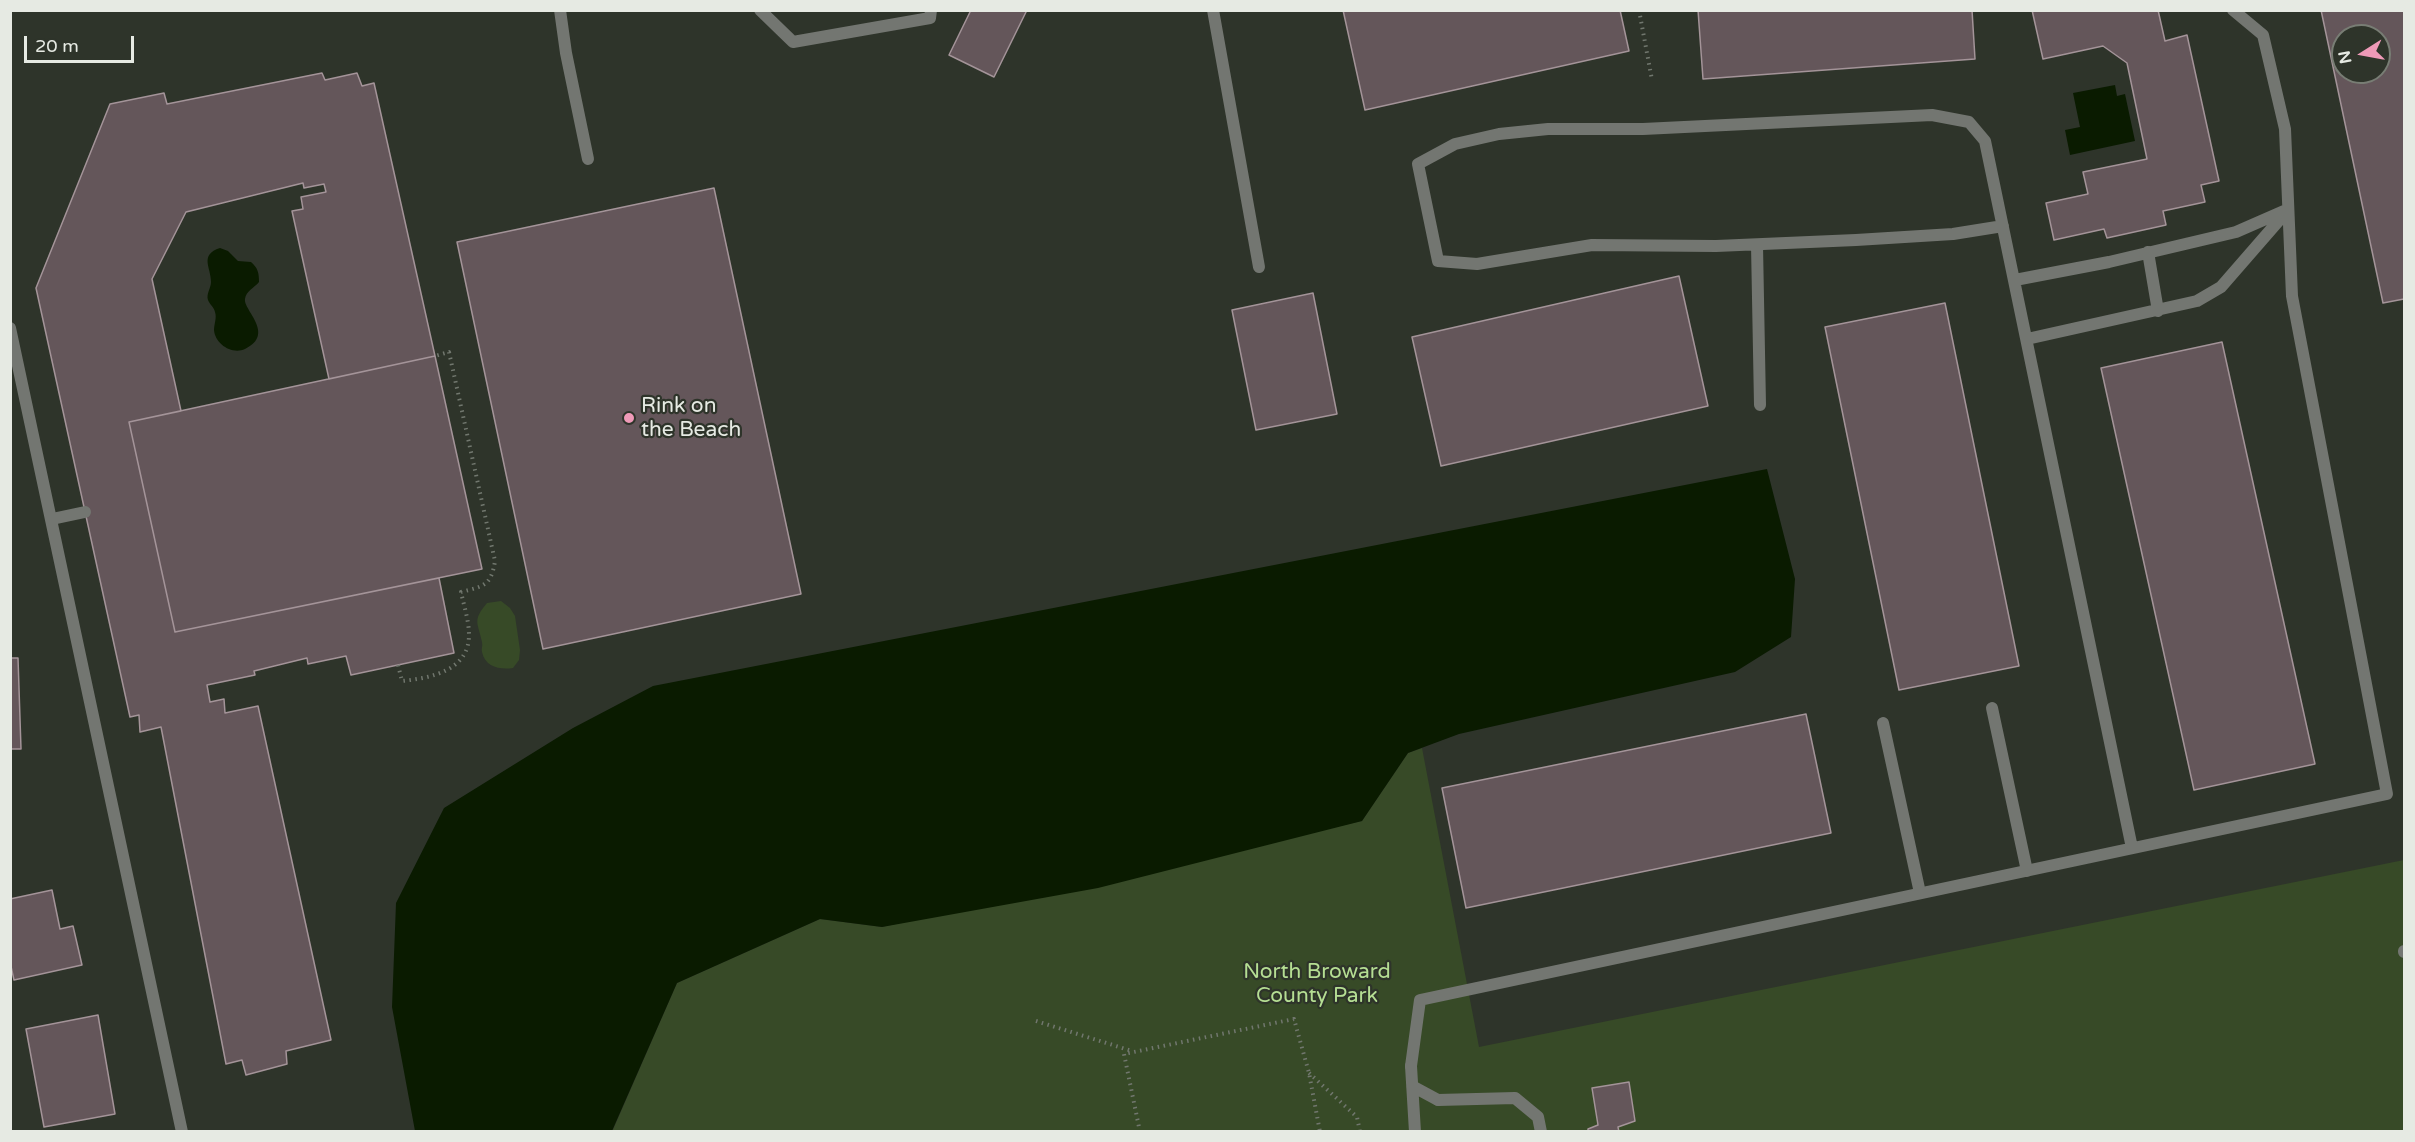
<!DOCTYPE html>
<style>
body{margin:0}
#map{position:relative;width:2415px;height:1142px;overflow:hidden;background:#2e342a;font-family:"Varela Round",sans-serif}
canvas{display:block}
.frame{position:absolute;inset:0;border:12px solid #e6eae3;pointer-events:none}
.north{position:absolute;left:2331px;top:24px;width:60px;height:60px;box-sizing:border-box;background:#2e342a;border:2px solid #787d74;border-radius:50%;rotate:259deg;font-size:16px;font-weight:700;line-height:24px;text-align:center;color:#e6eae3}
.north::after{content:'';display:block;margin:auto;width:21px;height:27px;background:#ef9ab8;clip-path:polygon(50% 0,100% 100%,50% 72%,0 100%)}
.scale{position:absolute;left:24px;top:36px;width:110px;height:27px;box-sizing:border-box;border:3px solid #e6eae3;border-top:0;padding-left:8px;font-size:18px;line-height:21px;white-space:nowrap;color:#e6eae3;-webkit-text-stroke:4px #2e342a;paint-order:stroke}
</style>
<div id="map">
<canvas width="2415" height="1142"></canvas>
<div class="frame"></div>
<div class="north">N</div>
<div class="scale">20 m</div>
</div>
<script>
const g = document.querySelector('canvas').getContext('2d');
g.lineJoin = 'round';
function fillPath(path, color) {
  g.fillStyle = color;
  g.fill(path, 'evenodd');
}
function trace(path, color, width, dash) {
  g.strokeStyle = color;
  g.lineWidth = width;
  g.lineCap = dash ? 'butt' : 'round';
  g.setLineDash(dash || []);
  g.stroke(path);
}
function write(font, color, halo, rows, align = 'center') {
  g.font = font + ' "Varela Round",sans-serif';
  g.lineWidth = 4.5;
  g.setLineDash([]);
  g.textBaseline = 'middle';
  g.strokeStyle = halo;
  g.fillStyle = color;
  for (const [text, x, y, turn = 0] of rows) {
    g.save();
    g.translate(x, y);
    g.rotate((+turn || 0) * Math.PI / 180);
    g.textAlign = isNaN(turn) ? turn : align;
    if (halo) g.strokeText(text, 0, 0);
    g.fillText(text, 0, 0);
    g.restore();
  }
}
fillPath(new Path2D(`
 M 501,601 L 510,608 L 515,616 L 520,650 L 519,660 L 513,668 C 500,670 485,667 482,652 C 481,649 483,646 482,642 C 478,622 472,621 487,603 Z
 M 1422,748 L 1479,1047 L 2404,860 L 2404,1131 L 612,1132 L 677,983 L 820,919 L 882,927 L 1362,821 L 1408,753 Z`), '#374a27');
fillPath(new Path2D(`
 M 2115,85 L 2117,96 L 2125,94 L 2135,141 L 2070,155 L 2065,130 L 2080,127 L 2073,93 Z
 M 220,248 L 228,251 L 238,261 L 251,262 C 258,268 259,273 259,282 C 254,288 246,291 245,299 C 243,310 276,334 245,349 C 232,355 215,344 214,330 C 214,324 217,318 215,312 C 214,307 210,305 208,300 C 206,294 211,288 211,282 C 211,267 199,255 220,248 Z
 M 1767,469 L 1795,579 L 1791,637 L 1735,672 L 1459,734 L 1408,753 L 1362,821 L 1098,888 L 882,927 L 820,919 L 677,983 L 612,1131 L 415,1131 L 392,1007 L 396,903 L 444,808 L 573,728 L 653,686 Z`), '#0a1b00');
const building = new Path2D(`
 M 971,10 L 1027,10 L 994,77 L 949,55 Z
 M 1343,10 L 1620,10 L 1629,51 L 1365,110 Z
 M 1698,10 L 1972,10 L 1975,59 L 1703,79 Z
 M 2032,10 L 2158,10 L 2165,41 L 2187,35 L 2219,181 L 2201,185 L 2205,202 L 2163,211 L 2166,225 L 2107,238 L 2104,229 L 2054,240 L 2046,203 L 2088,194 L 2083,172 L 2147,159 L 2127,63 L 2103,46 L 2043,59 Z
 M 2321,10 L 2404,10 L 2404,299 L 2383,303 ZM 2343,36 L 2379,36 L 2379,72 L 2343,72 Z
 M 322,73 L 325,80 L 357,73 L 362,86 L 374,83 L 435,356 L 329,379 L 292,211 L 303,209 L 301,197 L 326,192 L 324,184 L 304,188 L 303,183 L 186,212 L 152,279 L 181,411 L 129,422 L 175,632 L 439,578 L 454,653 L 351,675 L 346,656 L 308,664 L 307,658 L 254,671 L 255,675 L 207,685 L 210,702 L 224,699 L 225,713 L 258,706 L 331,1040 L 286,1051 L 287,1064 L 246,1075 L 242,1060 L 226,1064 L 161,727 L 140,732 L 139,715 L 130,717 L 36,288 L 110,104 L 164,93 L 167,104 Z
 M 714,188 L 801,594 L 543,649 L 457,242 Z
 M 1679,276 L 1708,406 L 1441,466 L 1412,337 Z
 M 1313,293 L 1337,414 L 1256,430 L 1232,310 Z
 M 1945,303 L 2019,666 L 1899,690 L 1825,327 Z
 M 2222,342 L 2315,764 L 2194,790 L 2101,368 Z
 M 435,356 L 482,569 L 175,632 L 129,422 Z
 M 10,658 L 18,658 L 21,749 L 10,749 Z
 M 1806,714 L 1831,833 L 1466,908 L 1442,788 Z
 M 52,890 L 60,929 L 73,926 L 82,965 L 14,980 L 10,962 L 10,899 Z
 M 98,1015 L 115,1114 L 44,1127 L 26,1029 Z
 M 1629,1082 L 1635,1121 L 1618,1127 L 1619,1132 L 1588,1132 L 1588,1129 L 1598,1125 L 1592,1088 Z`);
fillPath(building, '#64565a');
trace(building, '#a49499', 1.5);
trace(new Path2D(`
 M 1639,10 L 1652,80
 M 398,665 L 402,681 C 430,678 469,671 469,635 C 469,621 464,606 461,592 C 484,586 491,586 495,561 L 449,352 L 435,356
 M 1036,1021 L 1132,1051
 M 1309,1073 L 1357,1117 L 1360,1132
 M 1140,1132 L 1124,1054 L 1294,1019 L 1309,1073 L 1320,1132`), '#71776e', 4, [1.5, 4.5]);
trace(new Path2D(`
 M 560,10 L 566,53 L 588,159
 M 760,10 L 793,42 L 930,18 L 931,10
 M 1213,10 L 1259,267
 M 2003,226 L 1953,234 L 1856,240 L 1716,246 L 1592,245 L 1477,264 L 1438,261 L 1418,164 L 1455,144 L 1499,134 L 1548,129 L 1643,129 L 1932,115 L 1969,122 L 1985,141 L 2132,848
 M 1757,245 L 1760,405
 M 2148,252 L 2158,311
 M 2015,280 L 2109,262 L 2236,232 L 2284,211
 M 10,328 L 182,1132
 M 2027,339 L 2197,301 L 2221,287 L 2288,210
 M 52,519 L 85,512
 M 1992,708 L 2027,871
 M 1883,723 L 1920,893
 M 1411,1066 L 1420,1000 L 2387,794 L 2292,296 L 2285,129 L 2263,35 L 2233,10
 M 1438,1100 L 1515,1098 L 1538,1117 L 1541,1132`), '#737671', 12);
trace(new Path2D(`
 M 2404,951 L 2404,952
 M 1411,1066 L 1415,1132
 M 1412,1086 L 1438,1100`), '#737671', 12);
for (const [x, y, r, color] of [
 [629,418,6,"#ef9ab8"]
]) {
  const dot = new Path2D();
  dot.arc(x, y, r, 0, 2 * Math.PI);
  g.fillStyle = color;
  g.fill(dot);
  trace(dot, '#2e342a', 2);
}
write('21px', '#e6eae3', '#2e342a', [
 ["Rink on",641,406],
 ["the Beach",641,430]
], 'left');
write('21px', '#b5de93', '#2e342a', [
 ["North Broward",1317,972],
 ["County Park",1317,996]
]);
</script>
